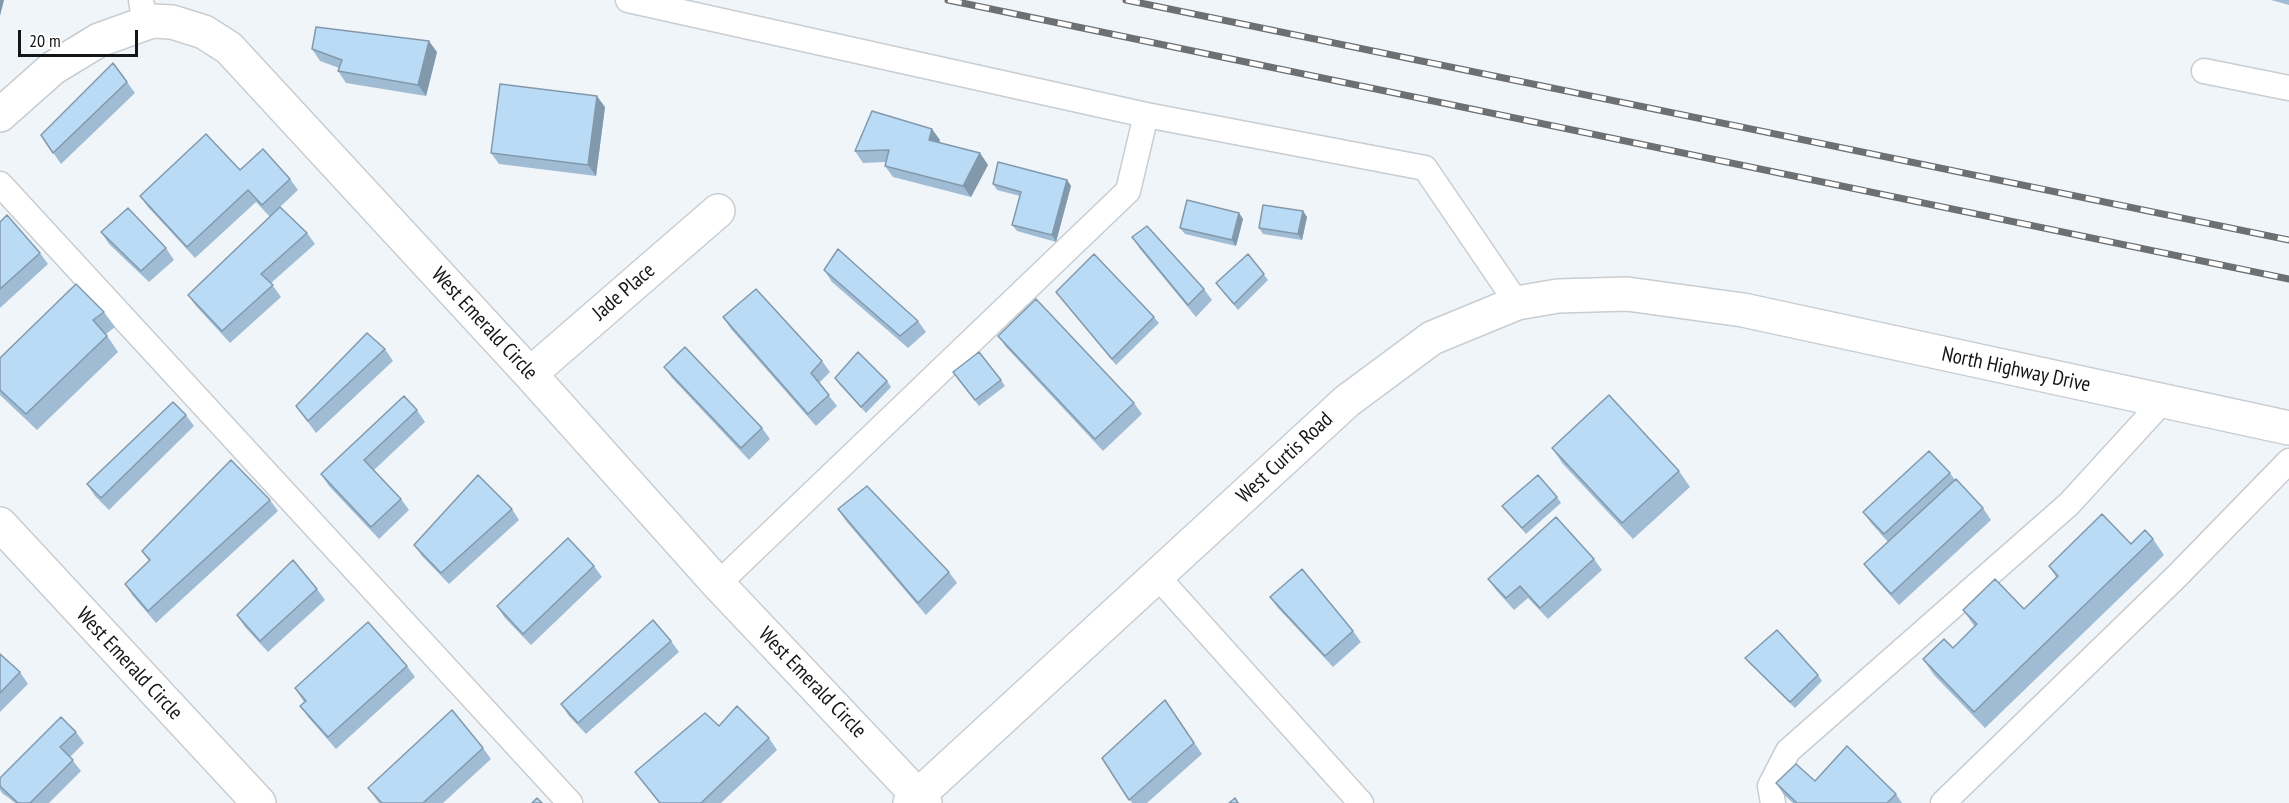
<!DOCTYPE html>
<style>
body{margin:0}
#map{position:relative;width:2289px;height:803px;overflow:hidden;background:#f0f5fa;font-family:"PT Sans Narrow",sans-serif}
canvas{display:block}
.scale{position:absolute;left:18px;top:30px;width:120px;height:27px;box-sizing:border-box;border:3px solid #131516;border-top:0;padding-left:8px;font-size:18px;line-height:21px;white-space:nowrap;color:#131516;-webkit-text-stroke:4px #fff;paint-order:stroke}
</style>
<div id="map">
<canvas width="2289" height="803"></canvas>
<div class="scale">20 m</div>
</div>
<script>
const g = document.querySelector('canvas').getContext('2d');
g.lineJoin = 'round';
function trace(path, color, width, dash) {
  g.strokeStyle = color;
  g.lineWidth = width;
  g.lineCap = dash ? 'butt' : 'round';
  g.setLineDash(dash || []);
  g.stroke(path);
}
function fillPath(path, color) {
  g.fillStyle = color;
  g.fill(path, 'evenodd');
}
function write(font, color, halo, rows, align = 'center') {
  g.font = font + ' "PT Sans Narrow",sans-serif';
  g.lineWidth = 4.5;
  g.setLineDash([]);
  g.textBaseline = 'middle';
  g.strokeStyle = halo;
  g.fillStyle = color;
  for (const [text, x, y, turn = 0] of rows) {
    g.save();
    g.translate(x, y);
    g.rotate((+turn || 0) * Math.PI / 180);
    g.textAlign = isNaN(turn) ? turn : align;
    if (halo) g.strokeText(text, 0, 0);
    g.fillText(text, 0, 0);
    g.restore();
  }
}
const service = new Path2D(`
 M 141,0 L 145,24
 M 628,0 L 1146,115 L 1425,168 L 1517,303
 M 2204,71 L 2289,88
 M 0,184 L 570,803
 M 1156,575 L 1361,803
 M 718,584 L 1128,191 L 1146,115
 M 1773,803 L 1770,786 L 1788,751 L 2069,504 L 2163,401
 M 1943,803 L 2177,576 L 2289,461`);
const minor = new Path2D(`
 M 0,115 L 53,68 L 99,40 L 152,21 L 172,22 L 204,32 L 229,48 L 530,374 L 718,584 L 925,803
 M 530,374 L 718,211
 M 0,524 L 259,803`);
const tertiary = new Path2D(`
 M 910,803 L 1347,401 L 1432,338 L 1517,303 L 1558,296 L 1627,294 L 1743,310 L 2289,428`);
trace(service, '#c8cdd2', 27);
trace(minor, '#c8cdd2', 36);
trace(tertiary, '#c8cdd2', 36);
trace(service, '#fff', 24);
trace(minor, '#fff', 33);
trace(tertiary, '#fff', 33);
const rail = new Path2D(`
 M 948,0 L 2289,279
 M 1126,0 L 2289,240`);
trace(rail, '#6d7073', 7);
trace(rail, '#fff', 4.5, [14]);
fillPath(new Path2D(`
 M 2271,0 L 2289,0 L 2289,5 Z
 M 312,49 L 437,52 L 426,96 L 346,83 L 338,71 L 339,68 L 320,61 Z
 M 127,82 L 135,93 L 61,164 L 41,135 Z
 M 605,107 L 596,176 L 499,164 L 491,153 Z
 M 940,140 L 939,143 L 980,153 L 988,165 L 971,197 L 893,177 L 885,166 L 886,162 L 863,163 L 855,151 Z
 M 240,170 L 290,179 L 298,190 L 280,207 L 307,233 L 315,244 L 271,283 L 281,297 L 230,343 L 196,306 L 188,295 L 270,217 L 256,202 L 195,258 L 148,207 L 140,196 Z
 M 1067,180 L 1071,186 L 1056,242 L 1017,231 L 1012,225 L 1020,196 L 997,190 L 993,184 Z
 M 1303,211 L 1307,217 L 1302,240 L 1263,234 L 1259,228 Z
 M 1239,213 L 1243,219 L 1236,246 L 1185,234 L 1180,228 Z
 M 0,222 L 40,253 L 48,264 L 0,308 Z
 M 101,232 L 166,248 L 174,260 L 149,282 L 109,244 Z
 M 1132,237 L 1204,289 L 1212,300 L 1196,317 L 1140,249 Z
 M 1248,254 L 1268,280 L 1238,310 L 1216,283 Z
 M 824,270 L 918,321 L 926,332 L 908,348 L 832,282 Z
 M 1056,292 L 1154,317 L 1159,323 L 1116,365 Z
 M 104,312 L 115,327 L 106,334 L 118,352 L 37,430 L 0,395 L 0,358 Z
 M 723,317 L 822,361 L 830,372 L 819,383 L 837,406 L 816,426 L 731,329 Z
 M 998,336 L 1134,403 L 1142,414 L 1103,451 L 1006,347 Z
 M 385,349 L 393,361 L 316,433 L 296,406 Z
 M 664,367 L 762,428 L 770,439 L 749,460 L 672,378 Z
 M 835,378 L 887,381 L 891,387 L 866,413 L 839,384 Z
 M 957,378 L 1001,380 L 1005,386 L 979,406 Z
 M 417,410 L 425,422 L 374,470 L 401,499 L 409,510 L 379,539 L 329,486 L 321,474 Z
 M 186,415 L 194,426 L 109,510 L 95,496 L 87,484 Z
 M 1552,448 L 1679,471 L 1690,487 L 1633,539 L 1563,464 Z
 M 1950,473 L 1955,480 L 1983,508 L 1991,520 L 1899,605 L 1872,575 L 1864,564 L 1888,542 L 1871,523 L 1863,512 Z
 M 1557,497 L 1561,503 L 1526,534 L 1502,506 Z
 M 270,500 L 278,511 L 156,623 L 133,596 L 125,584 L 149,561 L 142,551 Z
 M 512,509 L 519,520 L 449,584 L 422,556 L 414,545 Z
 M 838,509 L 949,572 L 957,583 L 926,615 L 846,521 Z
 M 2153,539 L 2164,555 L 1985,728 L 1934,675 L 1923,659 L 1953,648 L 1975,627 L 1963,610 L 2024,609 L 2056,577 L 2049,566 Z
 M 1594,559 L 1602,570 L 1548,619 L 1528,598 L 1514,610 L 1496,590 L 1488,579 Z
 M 594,566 L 602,577 L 531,645 L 505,618 L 497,606 Z
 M 317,589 L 325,600 L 268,652 L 245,627 L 237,615 Z
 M 1270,597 L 1353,631 L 1361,642 L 1333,667 L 1278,608 Z
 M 671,641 L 679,652 L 586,734 L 569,716 L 561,704 Z
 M 0,654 L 20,672 L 28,684 L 0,712 Z
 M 1745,658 L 1818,675 L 1822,681 L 1795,708 L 1750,664 Z
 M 407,666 L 415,677 L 336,749 L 308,717 L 300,706 L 304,702 L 295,688 Z
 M 1165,700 L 1202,754 L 1147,803 L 1132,803 L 1102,758 Z
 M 719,726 L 769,738 L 777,750 L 721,803 L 659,803 L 635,772 Z
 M 76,732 L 84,743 L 70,757 L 81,771 L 49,803 L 15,803 L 9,798 L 3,794 L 0,790 L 0,778 Z
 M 483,748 L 491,759 L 443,803 L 379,803 L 368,788 Z
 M 1815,781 L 1896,794 L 1902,803 L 1793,803 L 1784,795 L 1776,783 Z`), '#a0bcd4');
fillPath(new Path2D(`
 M 0,0 L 4,0 L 0,16 Z
 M 429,41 L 437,52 L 426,96 L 418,85 Z
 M 597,96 L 605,107 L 596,176 L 588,165 Z
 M 932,129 L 940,140 L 937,151 L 929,140 Z
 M 980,153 L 988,165 L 971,197 L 963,186 Z
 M 1067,180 L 1071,186 L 1056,242 L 1052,235 Z
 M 1303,211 L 1307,217 L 1302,240 L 1298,234 Z
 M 1239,213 L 1243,219 L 1236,246 L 1232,240 Z`), '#8299ac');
const building = new Path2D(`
 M 316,27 L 429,41 L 418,85 L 338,71 L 342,60 L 312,49 Z
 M 113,63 L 127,82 L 53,153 L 41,135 Z
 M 500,84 L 597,96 L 588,165 L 491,153 Z
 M 872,111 L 932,129 L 929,140 L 980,153 L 963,186 L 885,166 L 889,150 L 855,151 Z
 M 206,134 L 240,170 L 263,149 L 290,179 L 262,205 L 248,190 L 187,247 L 140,196 Z
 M 998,162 L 1067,180 L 1052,235 L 1012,225 L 1021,192 L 993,184 Z
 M 1187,200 L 1239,213 L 1232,240 L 1180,228 Z
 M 1263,205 L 1303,211 L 1298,234 L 1259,228 Z
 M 280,207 L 307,233 L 261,274 L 273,285 L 222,331 L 188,295 Z
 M 128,208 L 166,248 L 141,271 L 101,232 Z
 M 7,215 L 40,253 L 0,289 L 0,222 Z
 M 1147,226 L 1204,289 L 1188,305 L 1132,237 Z
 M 838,249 L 918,321 L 900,336 L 824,270 Z
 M 1094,254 L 1154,317 L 1112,359 L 1056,292 Z
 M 1248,254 L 1264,274 L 1234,304 L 1216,283 Z
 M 76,284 L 104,312 L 93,320 L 107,336 L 26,414 L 0,390 L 0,358 Z
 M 756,289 L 822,361 L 811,373 L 829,395 L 808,414 L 723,317 Z
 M 1036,299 L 1134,403 L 1095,439 L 998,336 Z
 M 367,333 L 385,349 L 308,421 L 296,406 Z
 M 685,347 L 762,428 L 741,448 L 664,367 Z
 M 858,352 L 887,381 L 861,407 L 835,378 Z
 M 979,352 L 1001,380 L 975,400 L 953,372 Z
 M 1609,395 L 1679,471 L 1622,523 L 1552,448 Z
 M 404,396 L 417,410 L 364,460 L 401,499 L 371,527 L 321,474 Z
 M 173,402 L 186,415 L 101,498 L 87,484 Z
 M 1929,451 L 1950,473 L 1884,534 L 1863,512 Z
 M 231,460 L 270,500 L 148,611 L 125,584 L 150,560 L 142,551 Z
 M 478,475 L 512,509 L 441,573 L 414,545 Z
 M 1538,475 L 1557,497 L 1522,528 L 1502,506 Z
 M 1956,479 L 1983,508 L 1891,594 L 1864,564 Z
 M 867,486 L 949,572 L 918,603 L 838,509 Z
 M 2102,514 L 2131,544 L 2145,530 L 2153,539 L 1974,712 L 1923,659 L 1944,639 L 1953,648 L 1977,624 L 1963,610 L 1995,579 L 2024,609 L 2058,576 L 2049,566 Z
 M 1556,517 L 1594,559 L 1540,608 L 1520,586 L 1506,598 L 1488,579 Z
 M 568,538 L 594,566 L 523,634 L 497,606 Z
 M 293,560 L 317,589 L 260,641 L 237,615 Z
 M 1302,569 L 1353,631 L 1325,656 L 1270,597 Z
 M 653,620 L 671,641 L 578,723 L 561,704 Z
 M 368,622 L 407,666 L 328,737 L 300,706 L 306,701 L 295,688 Z
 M 1777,630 L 1818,675 L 1790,702 L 1745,658 Z
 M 0,654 L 20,672 L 0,693 Z
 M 1165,700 L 1194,743 L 1129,800 L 1102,758 Z
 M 737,706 L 769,738 L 701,803 L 660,803 L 635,772 L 705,713 L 719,726 Z
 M 452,710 L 483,748 L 423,803 L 382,803 L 368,788 Z
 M 61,717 L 76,732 L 60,747 L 73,760 L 30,803 L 18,803 L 0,786 L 0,778 Z
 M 1847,746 L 1896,794 L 1887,803 L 1797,803 L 1776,783 L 1796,764 L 1815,781 Z
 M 537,798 L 542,803 L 532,803 Z
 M 1235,798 L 1238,803 L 1229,803 Z`);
fillPath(building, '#badbf6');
trace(building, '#8299ac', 1.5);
write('21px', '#131516', '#fff', [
 ["Jade Place",624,292,-41],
 ["West Emerald Circle",484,324,47],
 ["North Highway Drive",2016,370,12],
 ["West Curtis Road",1285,458,-43],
 ["West Emerald Circle",129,664,47],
 ["West Emerald Circle",812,683,46]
]);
</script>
